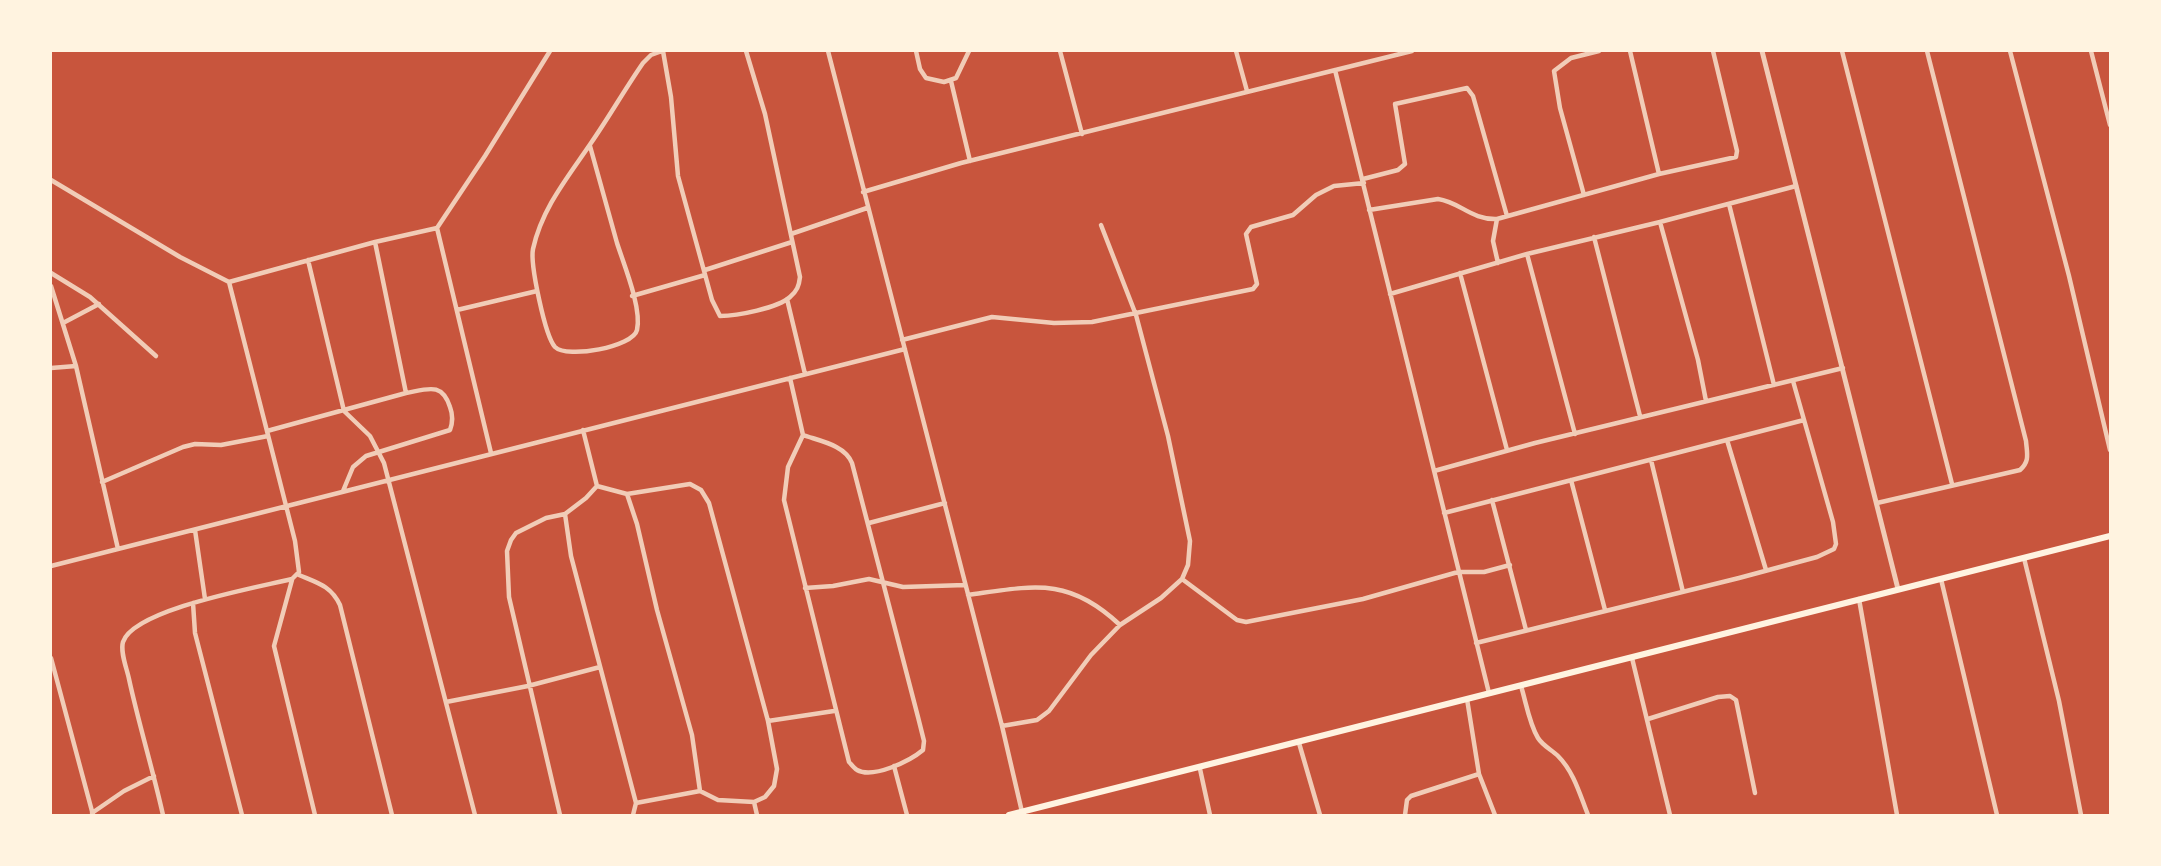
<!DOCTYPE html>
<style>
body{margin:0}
#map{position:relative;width:2161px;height:866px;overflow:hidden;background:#c8553d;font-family:Raleway,sans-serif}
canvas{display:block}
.frame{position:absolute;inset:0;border:52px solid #fff3e0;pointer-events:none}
</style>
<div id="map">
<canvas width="2161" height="866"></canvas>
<div class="frame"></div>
</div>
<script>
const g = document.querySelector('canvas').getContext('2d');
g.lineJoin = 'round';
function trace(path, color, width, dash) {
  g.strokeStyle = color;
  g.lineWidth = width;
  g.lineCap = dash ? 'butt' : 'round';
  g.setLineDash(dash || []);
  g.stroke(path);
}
trace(new Path2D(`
 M 663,51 L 671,97 L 678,176 L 712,300 L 720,316 C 737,316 778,308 790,297 C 797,291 799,286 800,277 L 765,114 L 746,51
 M 828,51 L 1002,726 L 1022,812
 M 916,51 L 920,69 L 926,78 L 944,82 L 956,78 L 969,51
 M 1060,51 L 1082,134
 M 1236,51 L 1247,91
 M 1630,51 L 1659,174
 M 1842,51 L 1952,484
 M 2010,51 L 2069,276 L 2110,450
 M 2091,51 L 2110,125
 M 1335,70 L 1489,693
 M 951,81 L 970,161
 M 590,146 C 599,178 608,210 617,243 C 624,265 642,308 637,330 C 633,347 567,359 555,347 C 545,336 530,264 533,249 C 542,208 568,177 591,143 C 609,117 625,89 643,63 L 651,55 L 662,51
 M 1363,179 L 1398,170 L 1405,164 L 1395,104 L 1467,88 L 1473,96 L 1507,216
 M 51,180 L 180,257 L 229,282 L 375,242 L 437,228 L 485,156 L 550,51
 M 863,192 L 961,163 L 1412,51
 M 1584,195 L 1560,108 L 1554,71 L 1571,58 L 1599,51
 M 1729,204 L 1774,385
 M 1369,210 L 1438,199 C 1460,202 1471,220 1497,219 L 1659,174 L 1736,157 L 1737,151 L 1713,51
 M 1497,219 L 1493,241 L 1498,263
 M 1660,222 L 1698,360 L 1706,401
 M 437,228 L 491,453
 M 791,234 L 867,208
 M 1594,237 L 1640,416
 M 1527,254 L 1575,434
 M 308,260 L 344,411 L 370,436 L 384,463 L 475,815
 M 705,270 L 792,242
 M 51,273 L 90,297 L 156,356
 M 1460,273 L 1507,450
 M 51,286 L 76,366 L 118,549
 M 1390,294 L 1527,254 L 1660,222 L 1796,186
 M 632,296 L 705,275
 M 787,299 L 805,374
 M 457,310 L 537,291
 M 63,323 L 99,304
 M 902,340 L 992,317 L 1054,323 L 1092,322 L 1253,289 L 1257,284 L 1246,234 L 1251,227 L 1293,215 L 1316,195 L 1334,186 L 1364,183
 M 51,368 L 76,366
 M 790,378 L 803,435 L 788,467 L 784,500 L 849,762 C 851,764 854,768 857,770 C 873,779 910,761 923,750 L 924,741 L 918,717 L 852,463 C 845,445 820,441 803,435
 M 583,430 L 597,486 L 627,494 L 690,484 L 701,490 L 709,503 L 768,721 L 777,769 L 774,786 L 765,797 L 754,802 L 718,800 L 700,791 L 636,803
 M 267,431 L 406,393 L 375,242
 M 1727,440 L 1766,570
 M 1651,460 L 1683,592
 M 1434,471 L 1535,443 L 1843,368
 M 1571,480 L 1605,610
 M 102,482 L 183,447 L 195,444 L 221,445 L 268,436
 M 343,491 L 353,467 L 366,456 L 450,430 C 453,422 453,415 450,407 C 442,382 428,389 406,393
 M 627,494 L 637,524 L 657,610 L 692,735 L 700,791
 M 1492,500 L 1526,630
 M 1877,503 L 2020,470 C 2030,461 2027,454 2026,441 L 1927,51
 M 1444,513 L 1804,420
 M 565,514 L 571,556 L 636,803 L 633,815
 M 869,523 L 945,503
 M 195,530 L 205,599
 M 2024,558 L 2059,701 L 2081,815
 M 51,566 L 905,349
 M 299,575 C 318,583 331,586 340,605 L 392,815
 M 1182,579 L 1237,620 L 1246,622 L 1363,599 L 1458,572 L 1484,572 L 1510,565
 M 1941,579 L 1997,815
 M 292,580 L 274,646 L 315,815
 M 805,588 L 833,586 L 869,579 L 903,587 L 965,585
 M 968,595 C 1033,586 1068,576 1120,625
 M 1859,599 L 1897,815
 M 193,603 L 195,633 L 242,815
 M 1476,643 L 1739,578 L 1817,557 L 1834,549 L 1836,544 L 1833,522 L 1793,381
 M 51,658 L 93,815
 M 1632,658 L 1670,815
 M 1521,686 C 1526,702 1529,723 1538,738 C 1543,746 1552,750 1558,756 C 1574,772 1580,795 1588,815
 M 1467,699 L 1479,774 L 1495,815
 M 446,702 L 528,686 L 600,667
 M 1648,719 L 1718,697 L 1730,696 L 1736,700 L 1755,793
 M 768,721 L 834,711
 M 1002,726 L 1037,720 L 1049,711 L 1091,655 L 1120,625 L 1161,598 L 1182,579 L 1188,565 L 1190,541 L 1168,436 L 1136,315 L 1101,225
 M 1299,743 L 1320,815
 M 894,766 L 907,815
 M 1200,769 L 1210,815
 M 754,802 L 757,815
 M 92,813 L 124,791 L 154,776
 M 163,815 C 153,770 139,725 129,679 C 127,669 120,652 123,642 C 134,609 260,587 292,579 L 299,572 L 295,541 L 229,282
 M 560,815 L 509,597 L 507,551 L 511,540 L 516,533 L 546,518 L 565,514 L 586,498 L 597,486
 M 1405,815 L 1407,800 L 1411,796 L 1479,774`), '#f1ccb7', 4.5);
trace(new Path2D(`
 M 1762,51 L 1898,589`), '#f1ccb7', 5);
trace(new Path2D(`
 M 1009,815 L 2110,536`), '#fff3e0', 6);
</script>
